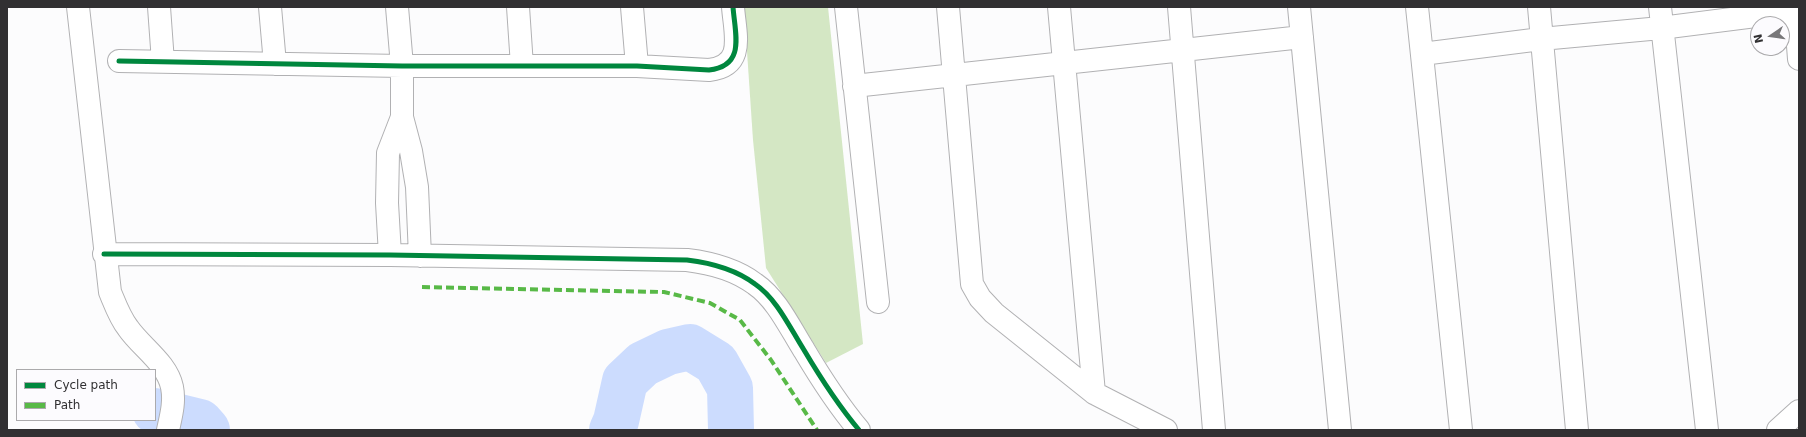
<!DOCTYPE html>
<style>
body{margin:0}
#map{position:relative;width:1806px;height:437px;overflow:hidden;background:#fcfcfd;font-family:"DejaVu Sans",sans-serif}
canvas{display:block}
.frame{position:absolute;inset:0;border:8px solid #313032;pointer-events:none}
.legend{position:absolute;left:16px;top:369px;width:140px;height:52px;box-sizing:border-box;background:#fcfbfe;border:1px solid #abaaac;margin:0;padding:5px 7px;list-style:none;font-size:12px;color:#313032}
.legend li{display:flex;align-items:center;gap:8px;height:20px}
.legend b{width:20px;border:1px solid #abaaac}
.north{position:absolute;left:1750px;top:16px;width:40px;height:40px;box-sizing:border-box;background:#fcfbfe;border:1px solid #abaaac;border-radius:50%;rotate:257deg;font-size:11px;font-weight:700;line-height:16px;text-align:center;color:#313032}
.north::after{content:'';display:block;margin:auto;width:14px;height:18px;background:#787779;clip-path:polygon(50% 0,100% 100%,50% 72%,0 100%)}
</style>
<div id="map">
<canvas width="1806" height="437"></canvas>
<div class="frame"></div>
<ul class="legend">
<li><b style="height:5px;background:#00873e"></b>Cycle path</li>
<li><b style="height:5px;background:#58b947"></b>Path</li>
</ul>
<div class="north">N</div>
</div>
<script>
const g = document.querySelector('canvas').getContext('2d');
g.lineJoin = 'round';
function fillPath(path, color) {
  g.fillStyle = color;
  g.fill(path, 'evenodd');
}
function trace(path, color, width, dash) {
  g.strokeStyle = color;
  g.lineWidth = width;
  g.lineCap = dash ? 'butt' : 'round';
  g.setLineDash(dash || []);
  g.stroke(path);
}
fillPath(new Path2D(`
 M 744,7 L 828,7 L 863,344 L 826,363 L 766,268 L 753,140 Z`), '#d4e7c4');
trace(new Path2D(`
 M 155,411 L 200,422 L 207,430
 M 612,430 L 616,421 L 625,381 L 643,364 L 668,352 L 690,347 L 716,363 L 730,388 L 731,430`), '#ccdcfe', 46);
const minor = new Path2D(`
 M 78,7 L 110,292 C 115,304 120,318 128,328 C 141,347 167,363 172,387 C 175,402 171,416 168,430
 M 159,7 L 163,62
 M 270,7 L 275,64
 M 397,7 L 402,66 L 402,117 L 411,151 L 417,187 L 420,256
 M 518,7 L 522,66
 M 632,7 L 637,66
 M 846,7 L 878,302
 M 948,7 L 972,284 L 980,298 L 994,313 L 1094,393 L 1166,430
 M 1059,7 L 1094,393
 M 1179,7 L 1214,430
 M 1299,7 L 1340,430
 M 1417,7 L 1461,430
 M 1539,7 L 1577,430
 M 1660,7 L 1707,430
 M 1795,7 L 1799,59
 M 1422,54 L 1541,39 L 1661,28 L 1795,11
 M 119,61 L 402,66 L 637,66 L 709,70 C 746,66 735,34 733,7
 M 854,86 L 1302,37
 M 104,254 L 390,255 L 687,260 C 712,263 735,269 755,284 C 777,299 790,328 804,350 C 820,377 838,405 859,430
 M 390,255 L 387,203 L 388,153 L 402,117
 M 1778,430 L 1799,411`);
trace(minor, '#b1b1b3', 24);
trace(minor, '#fff', 22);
trace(new Path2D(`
 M 422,287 L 664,292 L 710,303 L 740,320 L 771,360 L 817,430`), '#58b947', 4, [8, 4]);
trace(new Path2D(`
 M 119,61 L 402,66 L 637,66 L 709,70 C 746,66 735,34 733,7
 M 104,254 L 390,255 L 687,260 C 712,263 735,269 755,284 C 777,299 790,328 804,350 C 820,377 838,405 859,430`), '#00873e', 5);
</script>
